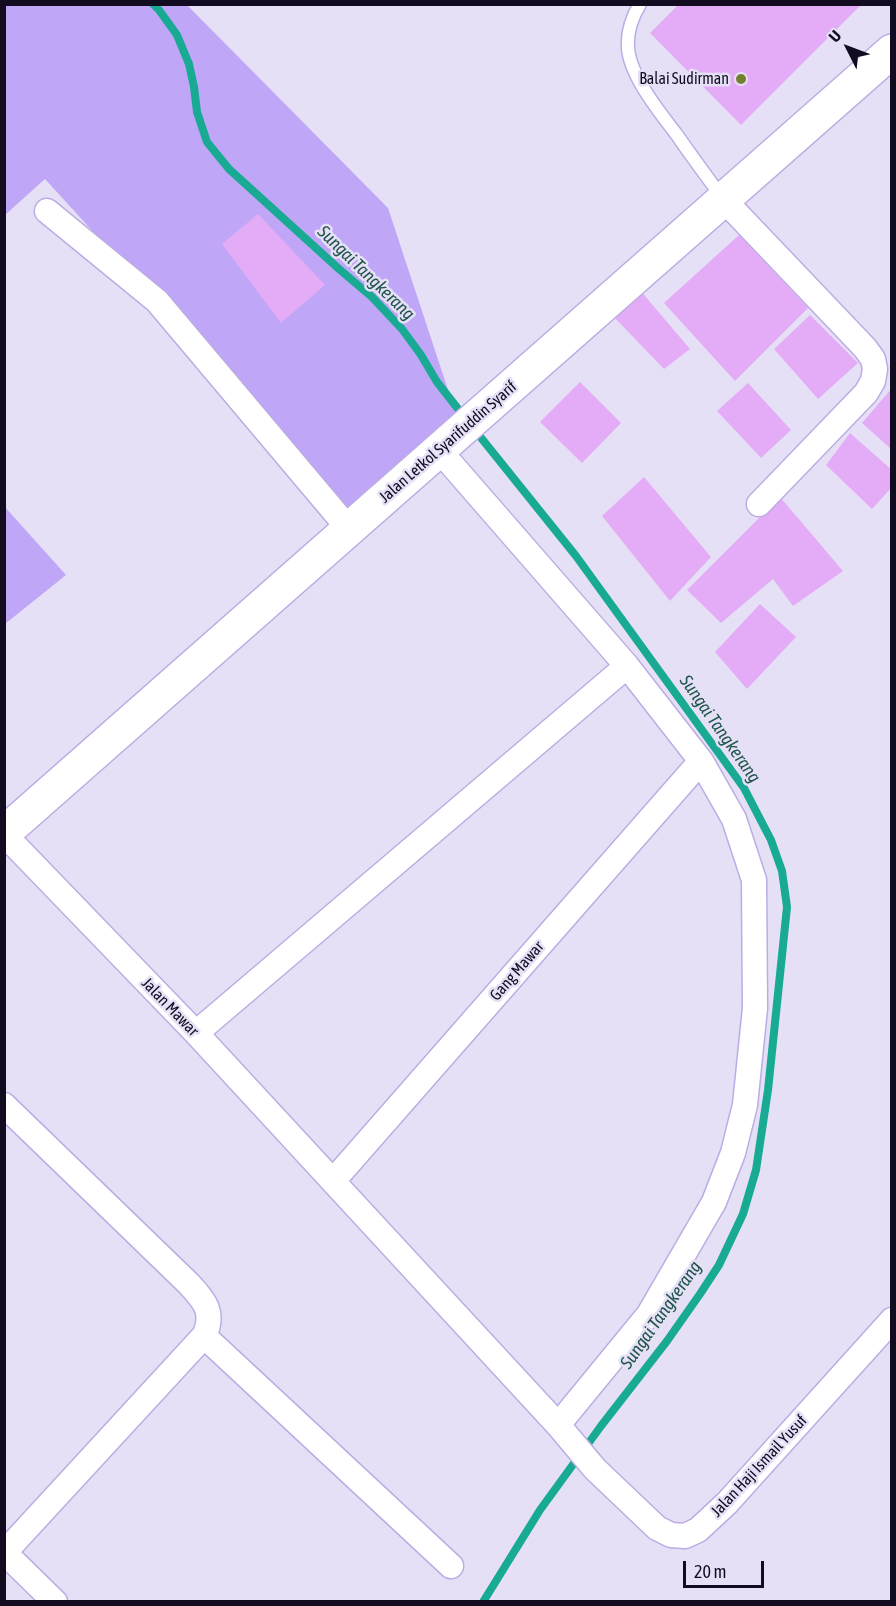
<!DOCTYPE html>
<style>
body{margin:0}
#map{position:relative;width:896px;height:1606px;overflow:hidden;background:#e6e0f7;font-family:"Asap Condensed",sans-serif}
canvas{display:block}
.frame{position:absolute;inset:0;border:6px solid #130c20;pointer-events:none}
.north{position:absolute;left:818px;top:18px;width:60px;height:60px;-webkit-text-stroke:4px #e6e0f7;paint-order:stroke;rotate:312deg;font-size:16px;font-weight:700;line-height:24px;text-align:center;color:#130c20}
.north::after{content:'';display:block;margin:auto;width:21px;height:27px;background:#130c20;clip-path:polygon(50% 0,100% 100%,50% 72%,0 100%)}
.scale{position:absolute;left:683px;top:1561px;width:81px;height:27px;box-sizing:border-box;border:3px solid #130c20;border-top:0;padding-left:8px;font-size:18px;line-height:21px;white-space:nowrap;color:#130c20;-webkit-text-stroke:4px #e6e0f7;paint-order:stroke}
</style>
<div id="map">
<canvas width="896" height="1606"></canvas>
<div class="frame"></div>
<div class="north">U</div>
<div class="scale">20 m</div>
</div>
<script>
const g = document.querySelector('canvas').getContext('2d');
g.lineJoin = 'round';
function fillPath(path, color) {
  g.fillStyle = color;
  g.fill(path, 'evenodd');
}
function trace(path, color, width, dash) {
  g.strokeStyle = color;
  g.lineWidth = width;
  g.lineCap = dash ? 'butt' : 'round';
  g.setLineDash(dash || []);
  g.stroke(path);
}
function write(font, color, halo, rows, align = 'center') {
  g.font = font + ' "Asap Condensed",sans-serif';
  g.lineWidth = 5;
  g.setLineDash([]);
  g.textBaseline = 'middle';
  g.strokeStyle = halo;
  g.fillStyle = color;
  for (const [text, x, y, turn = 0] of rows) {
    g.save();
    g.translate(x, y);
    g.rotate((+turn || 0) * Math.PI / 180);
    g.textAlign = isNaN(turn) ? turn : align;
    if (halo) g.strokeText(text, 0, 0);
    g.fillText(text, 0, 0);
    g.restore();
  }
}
fillPath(new Path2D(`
 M 5,5 L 187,5 L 388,208 L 457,417 L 348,511 L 45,179 L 5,215 Z
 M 4,506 L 66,575 L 5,624 L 4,624 Z`), '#bfa6f7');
trace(new Path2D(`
 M 153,4 L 159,10 L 177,35 L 189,64 L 194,87 L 197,112 L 207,142 L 229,169 L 339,269 L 372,297 L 402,329 L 421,355 L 437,382 L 466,419
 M 474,429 L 576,556 L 744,788 L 771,840 L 782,871 L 787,907 L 768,1090 L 756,1170 L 743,1214 L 719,1265 L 700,1294 L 667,1341 L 601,1426 L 540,1510 L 483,1602`), '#18aa93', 8);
fillPath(new Path2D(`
 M 679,4 L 862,4 L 741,125 L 650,33 Z
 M 258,214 L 325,285 L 281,323 L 222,244 Z
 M 739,235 L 808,308 L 735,381 L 664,303 Z
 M 639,289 L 690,349 L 664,369 L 612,315 Z
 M 810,315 L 858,363 L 818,399 L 774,349 Z
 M 580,382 L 621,423 L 582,463 L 540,422 Z
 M 748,383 L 791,430 L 761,458 L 717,411 Z
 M 892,388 L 892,450 L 862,423 Z
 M 850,433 L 892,470 L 892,487 L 872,509 L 826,465 Z
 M 644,477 L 711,557 L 670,601 L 602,516 Z
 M 780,497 L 843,571 L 793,606 L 773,579 L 721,623 L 687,590 Z
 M 760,604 L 796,637 L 747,689 L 715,652 Z`), '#e4acf6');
const lane = new Path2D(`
 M 640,4 C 632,17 627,33 628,48 C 630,76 660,113 677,135 C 692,157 708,178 723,199`);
const street = new Path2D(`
 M 724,200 L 865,348 L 873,359 L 875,369 L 873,381 L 866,393 L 759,504
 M 47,211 L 157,301 L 349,529
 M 439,450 L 627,666 L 701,761 L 734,819 L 754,880 L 755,1008 L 745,1105 L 733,1153 L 714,1202 L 649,1314 L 558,1425
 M 4,834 L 196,1033 L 558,1425 L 595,1469 L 657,1528 L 671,1535 L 685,1536 L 698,1530 L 727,1503 L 892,1320
 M 196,1033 L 627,666
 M 4,1105 L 189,1284 C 205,1301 215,1313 204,1336 L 4,1553
 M 333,1181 L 701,761
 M 204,1336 L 451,1566
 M 4,1552 L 55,1602`);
const secondary = new Path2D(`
 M 4,833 L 892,51`);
trace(lane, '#bdace4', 15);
trace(street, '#bdace4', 27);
trace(secondary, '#bdace4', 36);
trace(lane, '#fff', 12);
trace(street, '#fff', 24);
trace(secondary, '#fff', 33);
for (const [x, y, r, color] of [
 [741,79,6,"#72802e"]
]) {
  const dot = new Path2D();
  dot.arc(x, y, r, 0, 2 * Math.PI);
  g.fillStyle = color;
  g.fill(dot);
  trace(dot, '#e6e0f7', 2);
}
write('16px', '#130c20', '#e6e0f7', [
 ["Balai Sudirman",729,79]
], 'right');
write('16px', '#130c20', '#e6e0f7', [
 ["Jalan Letkol Syarifuddin Syarif",448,442,-41],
 ["Gang Mawar",517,971,-49],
 ["Jalan Mawar",170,1007,46],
 ["Jalan Haji Ismail Yusuf",759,1466,-47]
]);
write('italic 18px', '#20554b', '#e6e0f7', [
 ["Sungai Tangkerang",366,273,44],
 ["Sungai Tangkerang",720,729,55],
 ["Sungai Tangkerang",661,1315,-55]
]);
</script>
